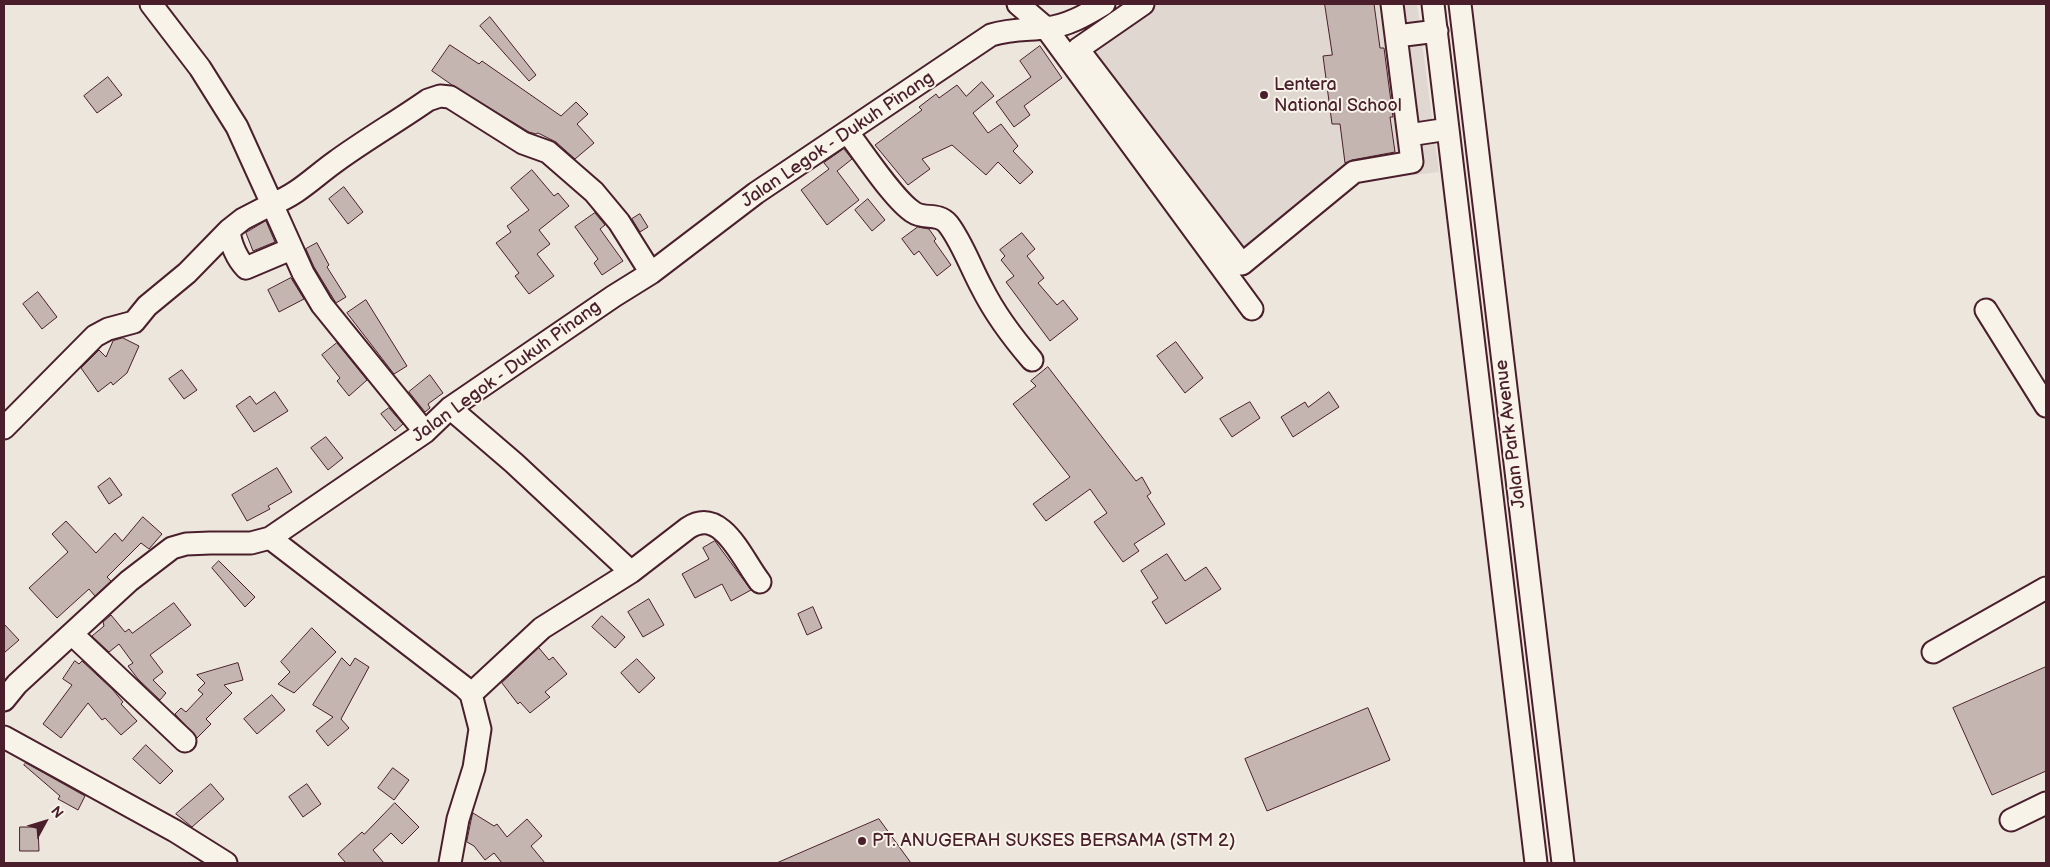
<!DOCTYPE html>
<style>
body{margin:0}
#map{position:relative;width:2050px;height:867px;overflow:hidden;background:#ece6dd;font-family:"Balsamiq Sans",sans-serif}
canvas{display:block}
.frame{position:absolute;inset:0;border:5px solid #4a1f2b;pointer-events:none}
.north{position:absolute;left:20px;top:797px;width:50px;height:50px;-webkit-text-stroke:4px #f7f3e8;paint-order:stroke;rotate:51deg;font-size:14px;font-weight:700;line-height:20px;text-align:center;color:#4a1f2b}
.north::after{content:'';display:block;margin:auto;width:18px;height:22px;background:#4a1f2b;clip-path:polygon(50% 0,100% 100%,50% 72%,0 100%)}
</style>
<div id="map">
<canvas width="2050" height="867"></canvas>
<div class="frame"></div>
<div class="north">N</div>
</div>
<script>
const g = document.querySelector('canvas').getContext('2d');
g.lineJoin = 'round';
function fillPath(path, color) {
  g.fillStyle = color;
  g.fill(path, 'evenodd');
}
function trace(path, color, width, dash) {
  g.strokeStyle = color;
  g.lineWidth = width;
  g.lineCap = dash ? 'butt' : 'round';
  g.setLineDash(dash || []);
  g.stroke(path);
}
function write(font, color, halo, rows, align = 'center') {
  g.font = font + ' "Balsamiq Sans",sans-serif';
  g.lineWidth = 4;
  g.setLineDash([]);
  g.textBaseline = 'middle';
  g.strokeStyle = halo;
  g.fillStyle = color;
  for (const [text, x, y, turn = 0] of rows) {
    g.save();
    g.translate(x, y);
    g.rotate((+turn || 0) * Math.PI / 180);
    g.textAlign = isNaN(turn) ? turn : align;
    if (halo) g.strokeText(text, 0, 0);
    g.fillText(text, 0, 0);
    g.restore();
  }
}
fillPath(new Path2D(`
 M 1137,4 L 1417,4 L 1439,172 L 1357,182 L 1240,276 L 1062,45 Z`), '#e0d7d0');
const building = new Path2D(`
 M 1325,4 L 1374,4 L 1380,48 L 1384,48 L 1393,117 L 1390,117 L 1395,152 L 1352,160 L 1345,163 L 1340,124 L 1332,124 L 1323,56 L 1332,55 Z
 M 490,17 L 536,75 L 529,81 L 480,26 Z
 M 450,45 L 479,64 L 482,61 L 561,116 L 576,102 L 588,114 L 577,124 L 594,143 L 575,159 L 556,142 L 538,133 L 536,134 L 529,132 L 452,85 L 432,71 Z
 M 1040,46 L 1062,78 L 1024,106 L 1030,115 L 1014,127 L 996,102 L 1031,77 L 1020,61 Z
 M 108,77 L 122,95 L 97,113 L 84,96 Z
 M 982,82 L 994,96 L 973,113 L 988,133 L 1001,124 L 1018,146 L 1013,151 L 1033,172 L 1020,184 L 998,162 L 986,175 L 952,145 L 922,159 L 930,169 L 908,185 L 875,145 L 922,110 L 919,107 L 936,94 L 939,98 L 957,85 L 966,96 Z
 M 844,149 L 852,159 L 837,171 L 859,200 L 827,225 L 801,190 L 829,169 L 824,163 Z
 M 532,170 L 554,196 L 558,193 L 569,206 L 539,230 L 550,244 L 537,254 L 554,276 L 529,294 L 515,276 L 519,273 L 496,243 L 511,232 L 507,226 L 529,210 L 511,188 Z
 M 344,187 L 363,212 L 348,224 L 329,199 Z
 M 868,199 L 885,220 L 872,231 L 855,210 Z
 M 595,213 L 605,225 L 600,229 L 623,261 L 602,275 L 594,263 L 598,259 L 575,227 Z
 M 640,214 L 648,227 L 640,232 L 632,219 Z
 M 266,221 L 275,242 L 253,251 L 246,233 Z
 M 918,227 L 929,229 L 936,239 L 934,241 L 951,265 L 937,276 L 919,251 L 914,255 L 902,239 Z
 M 1022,233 L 1035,249 L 1027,256 L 1044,278 L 1038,283 L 1057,305 L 1063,300 L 1078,319 L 1050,341 L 1006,282 L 1014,276 L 1001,260 L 1005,256 L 1000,250 Z
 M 317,243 L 329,265 L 327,267 L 346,297 L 336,303 L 314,267 L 306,249 Z
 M 291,278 L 304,299 L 279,312 L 268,290 Z
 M 38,292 L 57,317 L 42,329 L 23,304 Z
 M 366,300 L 407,366 L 394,374 L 347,313 Z
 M 123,338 L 139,346 L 127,373 L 113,385 L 111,382 L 98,392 L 81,368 L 99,350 L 106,357 L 113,341 Z
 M 1176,342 L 1203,378 L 1185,393 L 1157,356 Z
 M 337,343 L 367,380 L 349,396 L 337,381 L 340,378 L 322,355 Z
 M 1048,367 L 1136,481 L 1142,477 L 1151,493 L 1147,496 L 1165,524 L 1134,544 L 1139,551 L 1123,562 L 1094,522 L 1107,513 L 1090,489 L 1046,521 L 1033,504 L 1070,477 L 1013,404 L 1036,386 L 1031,381 Z
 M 182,370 L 197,390 L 184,399 L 169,379 Z
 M 430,375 L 443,393 L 428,404 L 430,408 L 425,412 L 409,392 Z
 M 275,392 L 288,411 L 254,432 L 236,406 L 250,396 L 256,404 Z
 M 1329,392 L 1339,407 L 1293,437 L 1281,417 L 1305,402 L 1308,407 Z
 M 1250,402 L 1260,418 L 1232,437 L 1220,419 Z
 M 389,408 L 403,424 L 395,431 L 381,414 Z
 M 326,437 L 343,458 L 328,470 L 311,448 Z
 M 277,468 L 292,492 L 268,506 L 270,509 L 247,521 L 232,495 Z
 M 110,478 L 122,495 L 109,504 L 98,487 Z
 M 143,517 L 162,534 L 149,549 L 141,543 L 107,577 L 111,581 L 95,596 L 89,589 L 57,618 L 29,588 L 68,552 L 52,534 L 66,521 L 96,553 L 115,533 L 122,541 Z
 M 715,541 L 751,590 L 731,601 L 722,584 L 695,598 L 682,574 L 709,559 L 703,548 Z
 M 1167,554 L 1185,581 L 1206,567 L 1221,589 L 1166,624 L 1152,602 L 1158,598 L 1141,571 Z
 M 219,561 L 255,597 L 245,607 L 212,568 Z
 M 649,599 L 664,625 L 643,637 L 628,612 Z
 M 174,603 L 191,625 L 150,655 L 163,672 L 153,680 L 166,693 L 160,700 L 138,679 L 128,666 L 133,663 L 119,644 L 109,652 L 92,636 L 104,626 L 103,622 L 111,615 L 125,632 L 129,629 L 132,633 Z
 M 813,607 L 822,628 L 807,635 L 798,614 Z
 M 602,616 L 625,637 L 615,648 L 592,627 Z
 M 4,624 L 19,640 L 4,653 Z
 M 312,628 L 336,652 L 294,693 L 278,684 L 290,672 L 281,662 Z
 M 539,648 L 549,660 L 553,657 L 567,674 L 545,692 L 550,697 L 530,713 L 520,702 L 518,704 L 502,683 Z
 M 342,658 L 350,666 L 355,658 L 369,667 L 341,719 L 349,728 L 328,746 L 316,731 L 333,717 L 313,705 Z
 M 637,659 L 655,678 L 639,693 L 621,673 Z
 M 75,661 L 79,664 L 82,661 L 113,690 L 123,702 L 121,704 L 137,721 L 121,735 L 105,718 L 102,720 L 88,703 L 61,738 L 43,724 L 72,685 L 63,679 Z
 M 238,663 L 243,680 L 224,685 L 232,693 L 206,719 L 211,724 L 197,738 L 175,714 L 181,708 L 186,712 L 203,694 L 198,690 L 205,683 L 197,675 Z
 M 2046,667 L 2046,771 L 1992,795 L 1953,708 Z
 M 272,695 L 285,710 L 257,734 L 244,719 Z
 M 1368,708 L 1390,760 L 1267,811 L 1245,759 Z
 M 146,745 L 173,771 L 160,784 L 133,759 Z
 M 26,763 L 85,796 L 78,810 L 58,799 L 60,796 L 24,765 Z
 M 393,768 L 409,780 L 394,800 L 378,788 Z
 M 211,784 L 224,799 L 192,827 L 176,814 Z
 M 307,784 L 321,804 L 303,817 L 289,797 Z
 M 395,803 L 419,827 L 402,844 L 391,833 L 373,850 L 384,863 L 346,863 L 338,854 L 362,832 L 364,834 Z
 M 473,813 L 494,826 L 497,824 L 507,837 L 527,819 L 542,836 L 531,846 L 545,863 L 502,863 L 494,853 L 485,860 L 474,846 L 467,842 Z
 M 879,819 L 911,863 L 777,863 Z
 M 20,827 L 38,827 L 39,851 L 20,851 Z`);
fillPath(building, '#c4b5b0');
trace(building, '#4a1f2b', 1);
const minor = new Path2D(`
 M 151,4 L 200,68 L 237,127 L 272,204 L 243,219 L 229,230 C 230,243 237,259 246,268 L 291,249
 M 1018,4 L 1046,28 L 1252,309
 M 1143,4 L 1078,49 L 1242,264 L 1354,172 L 1412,162 L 1392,4
 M 1433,4 L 1536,863
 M 1460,4 L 1563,863
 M 1397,36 L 1437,31
 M 848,133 C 863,152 894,200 913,212 C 924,220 938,212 948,224 C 962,242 971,268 982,288 C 995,314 1013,338 1032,360
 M 1409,135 L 1448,129
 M 1986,310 L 2046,406
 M 4,428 L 95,336 L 108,329 L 134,322 L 147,306 L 187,273 L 229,230
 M 425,432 L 322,305 L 303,273 L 272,204 C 297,195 314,177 335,162 C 365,140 398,121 428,100 L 440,96 L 450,97 L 523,143 L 548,152 L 594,192 L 619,222 L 651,273
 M 270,538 L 464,687 L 471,694 L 542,628 L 631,572 L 514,463 L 450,408
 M 631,572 L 688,528 C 722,506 742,559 760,582
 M 73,635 L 185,741
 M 1933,652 L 2046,588
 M 4,700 L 17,684 L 129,581 L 172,548 L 186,544 L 210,543 L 251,543 L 270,538 L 425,432 L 450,408 L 614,296 L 651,273 L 756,193 L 991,35 C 1010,29 1026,30 1046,28 C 1067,26 1086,15 1104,4
 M 4,737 L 175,831 L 226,863
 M 2011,820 L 2046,803
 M 450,863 L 458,819 L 474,768 L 480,729 L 471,694`);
trace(minor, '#4a1f2b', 25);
trace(minor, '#f7f3e8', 21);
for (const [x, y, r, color] of [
 [1264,95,5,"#4a1f2b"],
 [862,841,5,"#4a1f2b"]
]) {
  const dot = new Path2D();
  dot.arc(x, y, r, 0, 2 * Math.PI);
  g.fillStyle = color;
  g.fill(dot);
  trace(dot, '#f7f3e8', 2);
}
write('18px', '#4a1f2b', '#f7f3e8', [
 ["Lentera",1274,85],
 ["National School",1274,106],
 ["PT. ANUGERAH SUKSES BERSAMA (STM 2)",872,841]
], 'left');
write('18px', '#4a1f2b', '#f7f3e8', [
 ["Jalan Legok - Dukuh Pinang",838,140,-34],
 ["Jalan Legok - Dukuh Pinang",507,372,-36],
 ["Jalan Park Avenue",1511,434,-97]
]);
</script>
